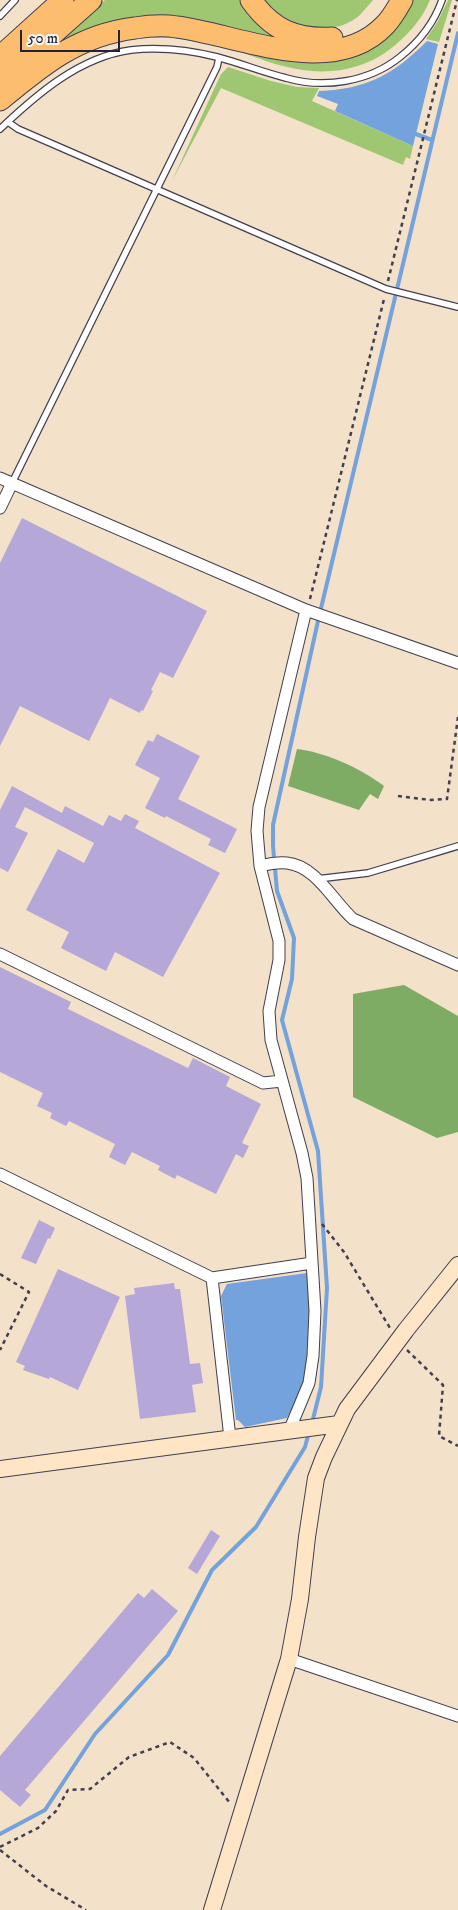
<!DOCTYPE html>
<style>
body{margin:0}
#map{position:relative;width:458px;height:1910px;overflow:hidden;background:#f3e1c9;font-family:"IM FELL DW Pica",serif}
canvas{display:block}
.scale{position:absolute;left:20px;top:30px;width:100px;height:22px;box-sizing:border-box;border:2px solid #22223b;border-top:0;padding-left:6px;font-size:15px;line-height:18px;white-space:nowrap;color:#22223b;-webkit-text-stroke:4px #f6f6f2;paint-order:stroke}
</style>
<div id="map">
<canvas width="458" height="1910"></canvas>
<div class="scale">50 m</div>
</div>
<script>
const g = document.querySelector('canvas').getContext('2d');
g.lineJoin = 'round';
function fillPath(path, color) {
  g.fillStyle = color;
  g.fill(path, 'evenodd');
}
function trace(path, color, width, dash) {
  g.strokeStyle = color;
  g.lineWidth = width;
  g.lineCap = dash ? 'butt' : 'round';
  g.setLineDash(dash || []);
  g.stroke(path);
}
fillPath(new Path2D(`
 M 105,0 L 242,0 L 285,39 L 169,21 L 28,67 Z
 M 264,0 L 373,0 C 369,5 364,10 360,15 C 331,40 286,27 264,0 Z
 M 413,0 L 430,0 C 422,20 406,37 389,50 C 358,73 320,76 283,66 C 262,61 242,51 221,46 C 205,43 188,40 172,38 C 164,37 156,39 149,36 C 228,30 301,91 377,43 C 391,34 407,17 413,0 Z
 M 448,0 L 452,0 L 439,42 L 426,39 L 438,21 Z
 M 228,67 L 271,81 L 297,87 L 319,88 L 312,101 L 413,146 L 410,159 L 406,157 L 403,165 L 221,88 L 172,181 L 221,74 Z`), '#9fc772');
fillPath(new Path2D(`
 M 297,749 C 325,752 362,769 384,786 L 378,799 L 370,794 L 359,810 L 288,786 Z
 M 404,985 L 458,1016 L 458,1132 L 437,1138 L 353,1097 L 353,994 Z`), '#7fac64');
fillPath(new Path2D(`
 M 427,41 L 438,44 L 413,146 L 335,111 L 338,104 L 317,96 L 319,91 C 367,89 393,75 427,41 Z
 M 307,1273 C 309,1309 314,1348 303,1383 C 300,1395 293,1407 287,1418 L 245,1427 L 238,1420 L 236,1420 L 221,1296 L 227,1284 Z`), '#73a2dc');
trace(new Path2D(`
 M 413,133 L 432,140
 M 312,1423 L 321,1387 L 327,1288 L 318,1151 L 282,1020 L 292,979 L 294,938 L 277,891 L 273,846 L 273,825 L 318,621 L 458,33
 M 0,1834 L 45,1810 L 95,1734 L 168,1655 L 212,1570 L 256,1527 L 305,1447 L 309,1432`), '#73a2dc', 4);
fillPath(new Path2D(`
 M 22,518 L 207,611 L 173,678 L 160,672 L 151,690 L 153,691 L 143,711 L 141,710 L 140,713 L 110,698 L 89,741 L 20,706 L 0,746 L 0,563 Z
 M 157,734 L 200,756 L 178,799 L 237,829 L 225,853 L 208,845 L 211,839 L 166,816 L 165,818 L 145,808 L 160,778 L 135,765 L 148,740 L 153,742 Z
 M 12,786 L 62,813 L 65,806 L 103,826 L 109,815 L 121,821 L 125,814 L 139,821 L 135,828 L 220,873 L 163,977 L 115,952 L 106,971 L 61,948 L 69,932 L 26,910 L 58,849 L 84,863 L 94,843 L 25,807 L 15,827 L 28,833 L 8,872 L 0,868 L 0,810 Z
 M 0,967 L 71,1002 L 68,1009 L 188,1068 L 193,1058 L 230,1077 L 226,1086 L 261,1104 L 242,1143 L 249,1146 L 243,1158 L 236,1154 L 216,1194 L 177,1175 L 175,1179 L 158,1170 L 160,1166 L 132,1152 L 125,1165 L 109,1157 L 115,1144 L 69,1121 L 66,1126 L 50,1118 L 52,1113 L 37,1106 L 43,1093 L 0,1072 Z
 M 39,1220 L 55,1228 L 50,1239 L 48,1238 L 36,1264 L 21,1258 Z
 M 58,1269 L 120,1297 L 78,1390 L 50,1377 L 49,1379 L 23,1370 L 25,1366 L 16,1362 Z
 M 174,1283 L 175,1289 L 180,1289 L 190,1364 L 200,1363 L 203,1383 L 192,1385 L 196,1412 L 140,1419 L 125,1296 L 135,1294 L 134,1288 Z
 M 211,1530 L 220,1536 L 197,1574 L 188,1568 Z
 M 152,1589 L 178,1611 L 25,1790 L 31,1795 L 20,1807 L 0,1790 L 0,1756 L 138,1593 L 144,1598 Z`), '#b5a7d7');
const lane = new Path2D(`
 M 0,16 L 15,0
 M 8,122 L 18,129 L 386,289 L 458,307
 M 0,129 C 36,95 79,57 131,50 C 159,47 189,50 217,57 C 240,63 262,72 286,78 C 324,89 369,82 400,57 C 419,42 434,23 442,0
 M 12,483 L 217,67 L 219,58
 M 317,879 L 368,873 L 458,846`);
const street = new Path2D(`
 M 0,478 L 306,610 L 458,663
 M 0,508 L 12,483
 M 260,866 C 268,864 278,862 287,863 C 316,866 333,901 353,919 L 458,965
 M 0,954 L 263,1083 L 282,1081
 M 0,1174 L 212,1278 L 312,1263
 M 212,1278 L 230,1438
 M 289,1431 L 309,1383 L 313,1356 L 315,1311 L 307,1178 L 302,1153 L 271,1040 L 269,1011 L 279,960 L 279,941 L 260,866 L 257,831 L 259,807 L 306,610
 M 289,1659 L 458,1716`);
const secondary = new Path2D(`
 M 0,1469 L 339,1424
 M 212,1910 L 289,1659 L 300,1599 L 307,1537 L 316,1478 L 324,1457 L 347,1409 L 406,1330 L 458,1265`);
const highway = new Path2D(`
 M 251,0 C 272,30 296,40 332,38
 M 0,57 L 63,0
 M 0,81 L 91,0
 M 0,100 C 42,65 78,35 135,28 C 148,26 164,25 177,27 C 239,35 333,80 385,25 C 392,18 397,9 402,0`);
trace(lane, '#413f50', 8);
trace(street, '#413f50', 13);
trace(secondary, '#413f50', 18);
trace(highway, '#413f50', 23);
trace(new Path2D(`
 M 388,281 L 457,0
 M 310,599 L 384,299
 M 398,796 L 431,800 L 447,799 L 458,717
 M 322,1224 L 344,1252 L 390,1328
 M 0,1274 L 29,1292 L 0,1350
 M 407,1350 L 443,1385 L 439,1436 L 458,1446
 M 0,1847 L 38,1828 L 56,1811 L 68,1790 L 90,1789 L 129,1757 L 170,1742 L 194,1758 L 230,1803
 M 0,1850 L 46,1886 L 86,1910`), '#413f50', 2.5, [4, 4]);
trace(lane, '#fff', 5.5);
trace(street, '#fff', 11);
trace(secondary, '#fee5c5', 16);
trace(highway, '#fcbd6f', 21);
</script>
